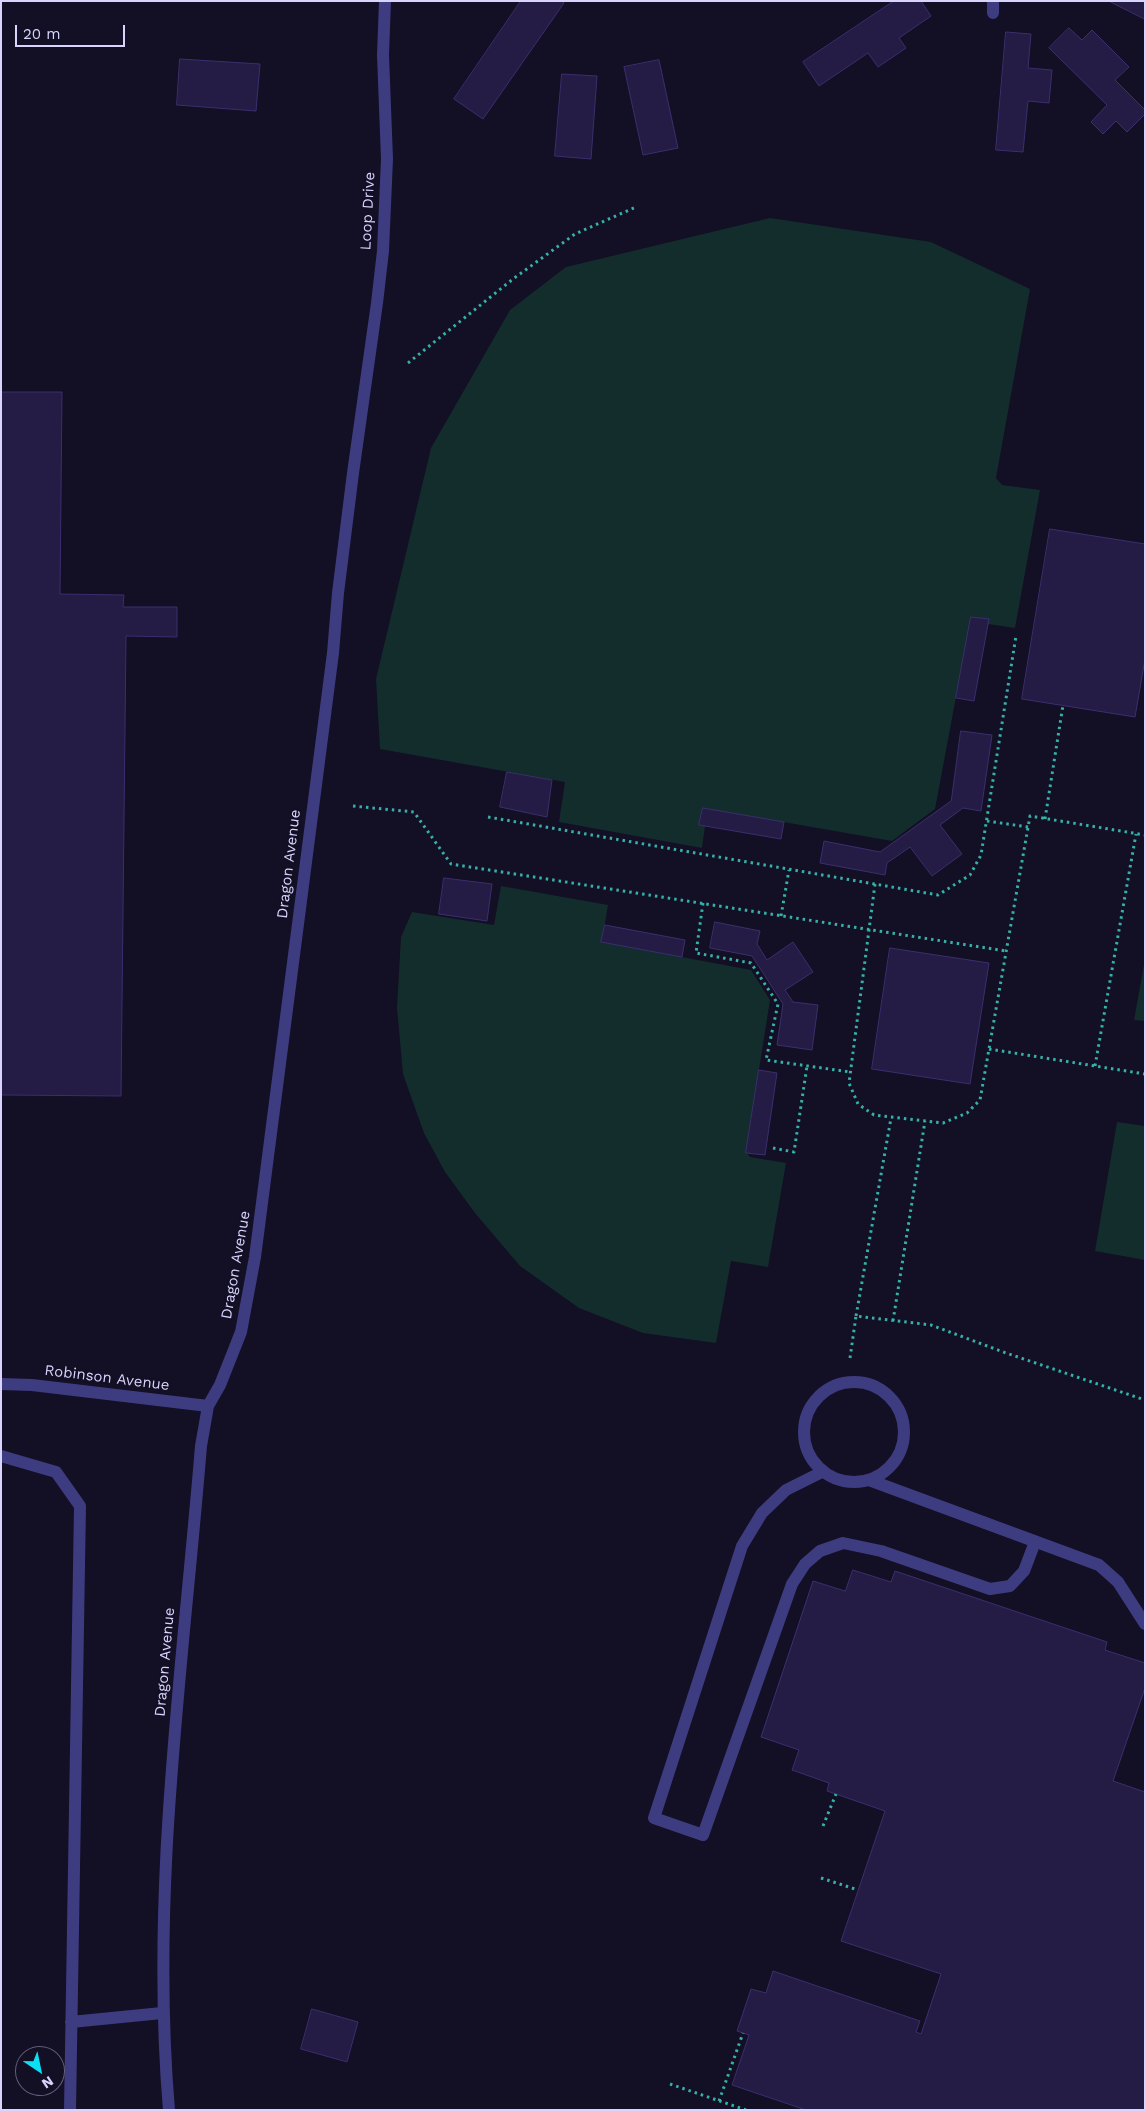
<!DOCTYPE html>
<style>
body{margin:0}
#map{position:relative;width:1146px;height:2111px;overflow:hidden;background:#130f24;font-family:"Work Sans",sans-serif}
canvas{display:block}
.frame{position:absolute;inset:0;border:2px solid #d8d4fd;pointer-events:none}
.north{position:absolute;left:15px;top:2046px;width:50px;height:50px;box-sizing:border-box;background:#130f24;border:1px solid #625e7b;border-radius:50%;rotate:146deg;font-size:14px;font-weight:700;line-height:20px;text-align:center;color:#d8d4fd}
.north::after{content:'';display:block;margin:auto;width:18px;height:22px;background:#0adff3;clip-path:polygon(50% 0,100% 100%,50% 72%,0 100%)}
.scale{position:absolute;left:15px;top:25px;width:110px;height:22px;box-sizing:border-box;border:2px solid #d8d4fd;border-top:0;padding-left:6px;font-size:15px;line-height:18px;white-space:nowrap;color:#d8d4fd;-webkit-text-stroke:4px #130f24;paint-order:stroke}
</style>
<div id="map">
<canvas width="1146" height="2111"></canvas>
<div class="frame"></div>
<div class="north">N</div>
<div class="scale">20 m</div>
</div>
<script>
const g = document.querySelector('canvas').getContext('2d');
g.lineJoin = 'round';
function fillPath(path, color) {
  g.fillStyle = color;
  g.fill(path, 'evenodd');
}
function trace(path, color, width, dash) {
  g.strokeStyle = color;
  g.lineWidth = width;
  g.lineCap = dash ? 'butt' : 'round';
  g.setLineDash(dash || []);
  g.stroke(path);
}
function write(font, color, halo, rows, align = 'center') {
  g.font = font + ' "Work Sans",sans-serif';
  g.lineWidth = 4;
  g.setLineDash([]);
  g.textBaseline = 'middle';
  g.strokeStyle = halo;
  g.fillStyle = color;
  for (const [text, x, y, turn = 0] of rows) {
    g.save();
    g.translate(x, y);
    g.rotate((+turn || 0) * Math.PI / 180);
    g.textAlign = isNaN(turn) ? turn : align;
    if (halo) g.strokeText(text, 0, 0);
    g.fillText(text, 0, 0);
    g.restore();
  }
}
fillPath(new Path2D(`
 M 770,218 L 931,242 L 1030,289 L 996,478 L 1002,485 L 1040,490 L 1015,628 L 988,624 L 988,619 L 971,617 L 935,809 L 892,841 L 703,808 L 699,825 L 705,826 L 702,848 L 559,822 L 565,782 L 380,749 L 376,679 L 431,448 L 510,310 L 566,267 Z
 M 501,886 L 608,905 L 602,942 L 751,970 L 770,1000 L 746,1152 L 750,1157 L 786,1163 L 768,1267 L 731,1261 L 716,1343 L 643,1333 L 579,1308 L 520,1266 L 475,1213 L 445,1172 L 424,1133 L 403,1074 L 397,1008 L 401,937 L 412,912 L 494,925 Z
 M 1145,959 L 1145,1021 L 1134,1020 Z
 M 1117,1122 L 1145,1126 L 1145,1260 L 1095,1251 Z`), '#132d2c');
const building = new Path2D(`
 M 521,1 L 561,1 L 564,3 L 483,119 L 454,99 Z
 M 894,1 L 921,1 L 931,16 L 899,38 L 906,48 L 878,67 L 868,53 L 819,86 L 803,62 Z
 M 1109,1 L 1145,1 L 1145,19 Z
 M 1069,28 L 1082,40 L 1092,30 L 1129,67 L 1115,80 L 1145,110 L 1145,114 L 1127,132 L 1116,121 L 1103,134 L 1091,122 L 1107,105 L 1049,48 Z
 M 1006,32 L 1031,34 L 1028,68 L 1052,70 L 1049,103 L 1028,101 L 1023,152 L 996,150 Z
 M 180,59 L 260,64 L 256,111 L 177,105 Z
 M 659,60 L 678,148 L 643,155 L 624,67 Z
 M 562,74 L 597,76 L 591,159 L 555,156 Z
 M 1,392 L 62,392 L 60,594 L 124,595 L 123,607 L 177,607 L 177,637 L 126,636 L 121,1096 L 1,1095 Z
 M 1050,529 L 1145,544 L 1145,659 L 1135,717 L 1022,699 Z
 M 971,617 L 989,619 L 974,701 L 956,698 Z
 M 961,731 L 992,735 L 981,811 L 963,808 L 940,825 L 962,854 L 932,876 L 910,847 L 887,863 L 885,875 L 820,863 L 824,841 L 880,852 L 951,801 Z
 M 507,772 L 552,780 L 547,817 L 500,807 Z
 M 703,808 L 784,822 L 781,839 L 699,825 Z
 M 444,878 L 492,884 L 487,921 L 439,914 Z
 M 715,922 L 760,931 L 757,944 L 767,960 L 793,942 L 813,972 L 785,990 L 793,1002 L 818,1005 L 812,1050 L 777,1045 L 783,1004 L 752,956 L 710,948 Z
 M 605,925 L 685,940 L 682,957 L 601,942 Z
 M 890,948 L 989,963 L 970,1084 L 872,1069 Z
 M 759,1070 L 777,1073 L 765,1155 L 746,1153 Z
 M 853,1570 L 891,1582 L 895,1571 L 1107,1642 L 1105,1650 L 1145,1663 L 1145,1688 L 1113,1781 L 1145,1792 L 1145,2110 L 806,2110 L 732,2085 L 749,2035 L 737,2031 L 751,1989 L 766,1993 L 773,1971 L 920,2021 L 916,2032 L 921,2034 L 941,1974 L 841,1941 L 885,1811 L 827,1791 L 829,1783 L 792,1770 L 799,1750 L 761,1737 L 813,1581 L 845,1591 Z
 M 312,2009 L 358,2022 L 347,2062 L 301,2049 Z`);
fillPath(building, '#241c44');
trace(building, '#3b2f6f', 1);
trace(new Path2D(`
 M 408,363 L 513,279 L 575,234 L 636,207
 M 353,806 L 414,812 L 451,864 L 1006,951
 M 488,817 L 938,895 L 970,875 L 981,855 L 1016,636
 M 1045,819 L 1063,705
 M 987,821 L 1028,827
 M 875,884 L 849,1083 L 858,1104 L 874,1115 L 891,1117 L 943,1123 L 967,1113 L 980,1100 L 1030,816 L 1145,835
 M 703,903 L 696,953 L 751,963 L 778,1004 L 766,1060 L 850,1072
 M 781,916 L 789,870
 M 989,1049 L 1145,1074
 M 1095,1066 L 1136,834
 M 773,1148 L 794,1152 L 807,1066
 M 856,1316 L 891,1118
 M 893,1321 L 925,1121
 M 850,1358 L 856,1316 L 931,1325 L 1006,1353 L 1145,1400
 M 823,1826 L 836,1794
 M 821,1878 L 855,1889
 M 670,2084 L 746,2110
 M 719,2101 L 743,2033`), '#34b1a8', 3, [2.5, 4]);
trace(new Path2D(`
 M 993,13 L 993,1
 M804 1432a50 50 0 1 1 100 0a50 50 0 1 1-100 0Z
 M 1,1456 L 56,1472 L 80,1506 L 70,2110
 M 822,1472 L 786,1490 L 762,1513 L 742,1546 L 654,1818 L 703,1835 L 792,1584 L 805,1564 L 820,1551 L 843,1543 L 881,1551 L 990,1589 L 1010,1586 L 1024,1571 L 1035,1542
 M 869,1480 L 1099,1565 L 1118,1582 L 1145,1624
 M 71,2022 L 162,2013`), '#3e3c81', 12);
trace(new Path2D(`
 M 1,1384 L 32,1385 L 208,1406
 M 169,2110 C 150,1889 183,1667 201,1446 L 208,1406 L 220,1385 L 241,1332 L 255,1257 L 333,653 L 338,593 L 353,473 L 377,303 L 383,251 L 387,159 L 383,55 L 385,1`), '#3e3c81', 12);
write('15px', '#d8d4fd', '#130f24', [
 ["Loop Drive",368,211,-87],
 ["Dragon Avenue",289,864,-83],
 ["Dragon Avenue",236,1265,-80],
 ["Robinson Avenue",107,1378,7],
 ["Dragon Avenue",165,1662,-85]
]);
</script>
